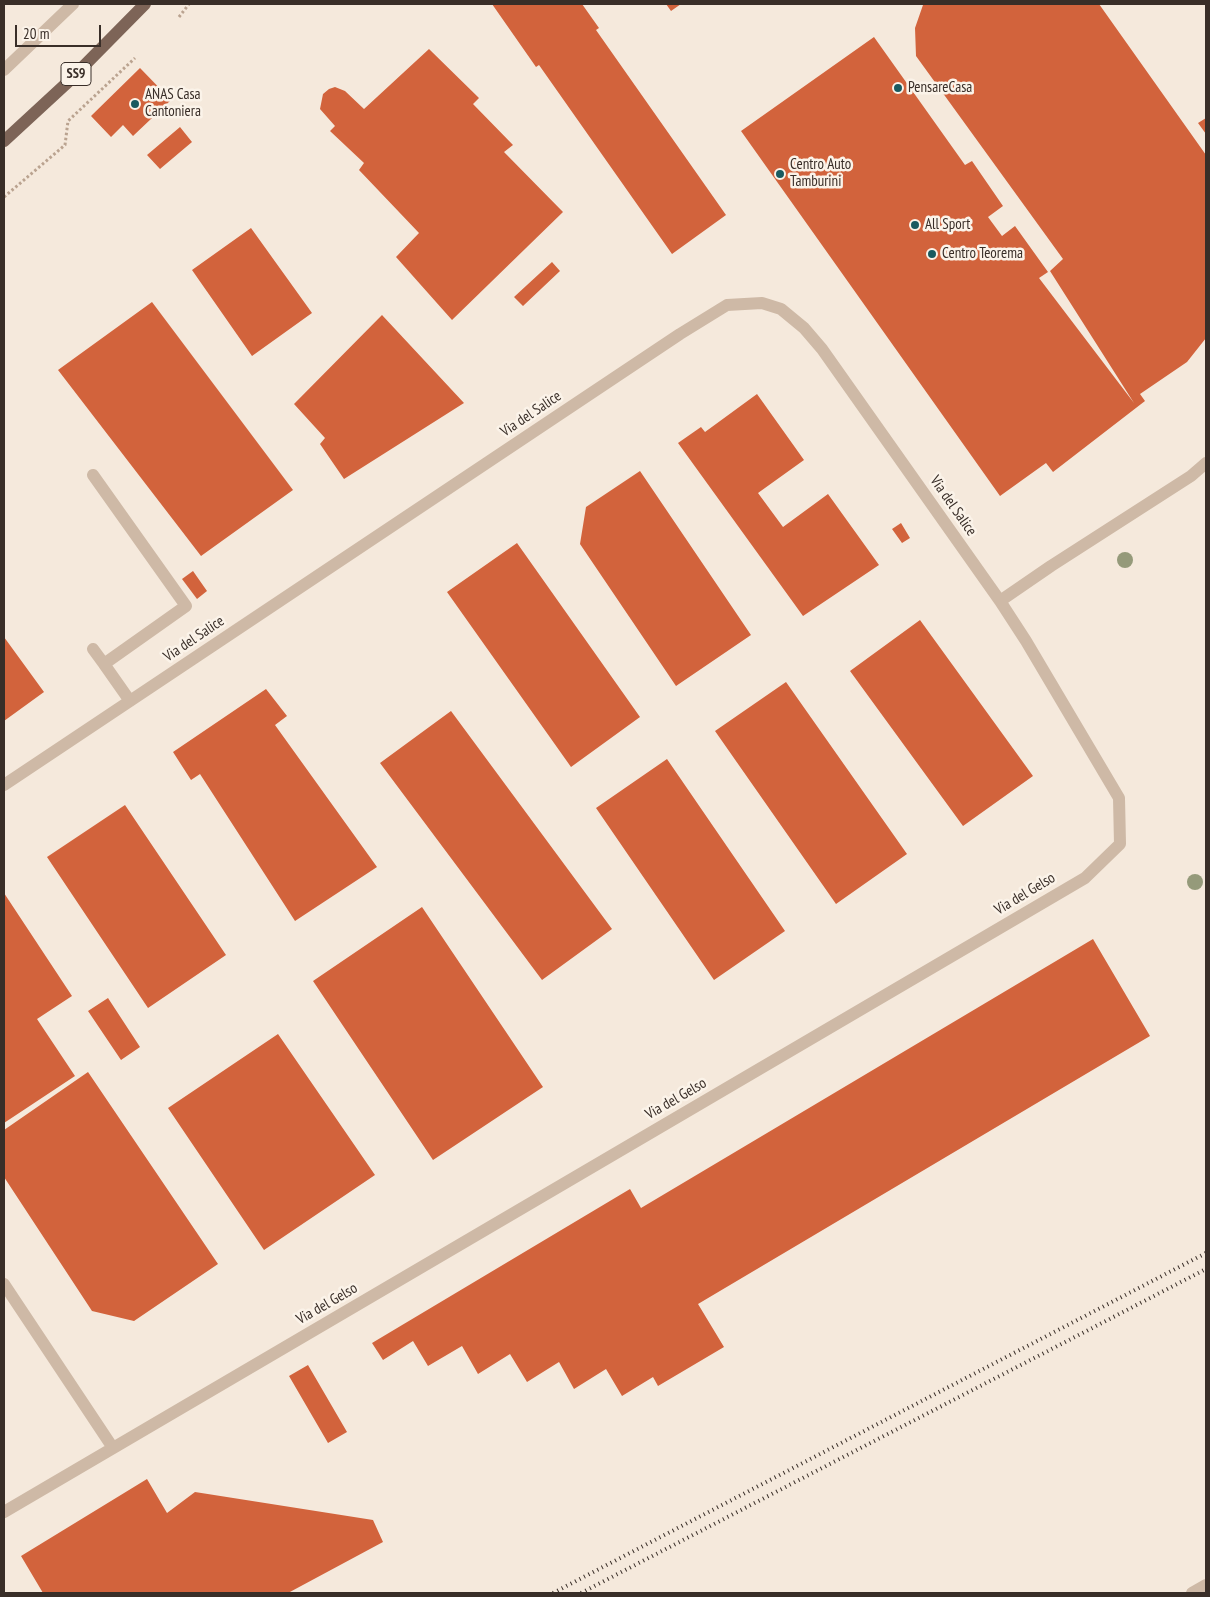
<!DOCTYPE html>
<style>
body{margin:0}
#map{position:relative;width:1210px;height:1597px;overflow:hidden;background:#f5e9dc;font-family:"PT Sans Narrow",sans-serif}
canvas{display:block}
.frame{position:absolute;inset:0;border:5px solid #392e28;pointer-events:none}
.scale{position:absolute;left:15px;top:25px;width:86px;height:22px;box-sizing:border-box;border:2px solid #392e28;border-top:0;padding-left:6px;font-size:15px;line-height:18px;white-space:nowrap;color:#392e28;-webkit-text-stroke:4px #fbf3e9;paint-order:stroke}
</style>
<div id="map">
<canvas width="1210" height="1597"></canvas>
<div class="frame"></div>
<div class="scale">20 m</div>
</div>
<script>
const g = document.querySelector('canvas').getContext('2d');
g.lineJoin = 'round';
function fillPath(path, color) {
  g.fillStyle = color;
  g.fill(path, 'evenodd');
}
function trace(path, color, width, dash) {
  g.strokeStyle = color;
  g.lineWidth = width;
  g.lineCap = dash ? 'butt' : 'round';
  g.setLineDash(dash || []);
  g.stroke(path);
}
function write(font, color, halo, rows, align = 'center') {
  g.font = font + ' "PT Sans Narrow",sans-serif';
  g.lineWidth = 5;
  g.setLineDash([]);
  g.textBaseline = 'middle';
  g.strokeStyle = halo;
  g.fillStyle = color;
  for (const [text, x, y, turn = 0] of rows) {
    g.save();
    g.translate(x, y);
    g.rotate((+turn || 0) * Math.PI / 180);
    g.textAlign = isNaN(turn) ? turn : align;
    if (halo) g.strokeText(text, 0, 0);
    g.fillText(text, 0, 0);
    g.restore();
  }
}
fillPath(new Path2D(`
 M 492,4 L 582,4 L 599,28 L 596,30 L 726,215 L 672,254 L 539,65 L 536,67 Z
 M 666,4 L 681,4 L 671,11 Z
 M 926,4 L 1099,4 L 1206,155 L 1206,338 L 1187,362 L 1140,394 L 1145,401 L 1053,472 L 1046,463 L 1000,496 L 741,131 L 874,37 L 965,165 L 972,161 L 1003,206 L 988,217 L 1002,236 L 1015,226 L 1048,272 L 1039,278 L 1134,403 L 1050,271 L 1063,259 L 916,56 L 915,28 L 923,5 Z
 M 429,49 L 479,98 L 473,104 L 513,145 L 504,152 L 563,212 L 452,320 L 396,257 L 419,233 L 359,170 L 364,163 L 330,131 L 335,126 L 320,109 L 323,94 L 329,89 L 335,87 L 345,91 L 364,109 Z
 M 140,68 L 171,100 L 133,136 L 123,125 L 111,137 L 91,116 Z
 M 1206,118 L 1206,134 L 1198,123 Z
 M 180,127 L 192,142 L 160,169 L 147,155 Z
 M 251,228 L 312,313 L 252,356 L 192,270 Z
 M 552,262 L 560,271 L 523,306 L 514,297 Z
 M 152,302 L 293,490 L 201,556 L 58,370 Z
 M 382,315 L 464,403 L 344,479 L 320,444 L 325,438 L 294,404 Z
 M 757,394 L 804,460 L 758,493 L 783,527 L 828,494 L 879,565 L 803,616 L 678,443 L 701,427 L 705,432 Z
 M 640,471 L 751,635 L 676,686 L 580,544 L 586,507 Z
 M 901,523 L 910,538 L 902,543 L 892,529 Z
 M 517,543 L 640,717 L 571,767 L 447,592 Z
 M 193,571 L 207,591 L 197,599 L 182,579 Z
 M 920,620 L 1033,776 L 963,826 L 850,671 Z
 M 4,637 L 44,692 L 4,721 Z
 M 786,682 L 907,854 L 836,904 L 715,731 Z
 M 266,689 L 287,716 L 275,725 L 377,867 L 295,921 L 200,774 L 191,780 L 173,752 Z
 M 451,711 L 612,929 L 542,980 L 380,763 Z
 M 667,759 L 785,931 L 714,980 L 596,808 Z
 M 125,805 L 226,955 L 148,1008 L 47,857 Z
 M 4,893 L 72,996 L 37,1019 L 75,1076 L 4,1123 Z
 M 422,907 L 543,1087 L 433,1160 L 313,981 Z
 M 1093,939 L 1150,1036 L 698,1304 L 724,1347 L 658,1386 L 653,1377 L 622,1396 L 606,1369 L 574,1389 L 559,1362 L 527,1382 L 510,1354 L 478,1374 L 462,1346 L 428,1366 L 413,1341 L 383,1360 L 372,1343 L 630,1189 L 641,1208 Z
 M 108,998 L 140,1047 L 121,1060 L 88,1011 Z
 M 278,1034 L 375,1175 L 264,1250 L 168,1108 Z
 M 88,1072 L 218,1264 L 134,1321 L 92,1311 L 4,1177 L 4,1130 Z
 M 308,1365 L 347,1432 L 328,1443 L 289,1376 Z
 M 147,1479 L 167,1513 L 195,1492 L 373,1520 L 383,1542 L 288,1593 L 43,1593 L 21,1556 Z`), '#d2633c');
trace(new Path2D(`
 M 179,17 L 189,4
 M 4,197 L 65,145 L 68,121 L 135,58`), '#baa390', 3, [2.5, 2.5]);
trace(new Path2D(`
 M 4,70 L 73,4
 M 93,475 L 186,606 L 104,664 L 130,701
 M 1000,601 L 1051,566 L 1191,476 L 1206,463
 M 93,649 L 104,664
 M 4,785 L 680,334 L 727,305 L 762,303 L 781,309 L 804,328 L 822,349 L 1000,601 L 1026,641 L 1119,798 L 1120,844 L 1085,878 L 4,1512
 M 4,1284 L 113,1448
 M 1192,1593 L 1206,1585`), '#ceb9a6', 12);
trace(new Path2D(`
 M 4,141 L 68,82 L 145,4`), '#7d6457', 12);
trace(new Path2D(`
 M 553,1593 L 1206,1253
 M 581,1593 L 1206,1269`), '#392e28', 4, [1, 4]);
g.fillStyle = '#959a7a';
for (const [x, y] of [
 [1125,560],
 [1195,882]
]) {
  g.beginPath();
  g.arc(x, y, 8, 0, 2 * Math.PI);
  g.fill();
}
for (const [x, y, r, color] of [
 [898,88,5,"#195a60"],
 [135,104,5,"#195a60"],
 [780,174,5,"#195a60"],
 [915,225,5,"#195a60"],
 [932,254,5,"#195a60"]
]) {
  const dot = new Path2D();
  dot.arc(x, y, r, 0, 2 * Math.PI);
  g.fillStyle = color;
  g.fill(dot);
  trace(dot, '#fbf3e9', 2);
}
for (const [x, y, w] of [
 [76,74,30]
]) {
  const box = new Path2D();
  box.roundRect(x - w / 2, y - 11.5, w, 23, 4);
  g.fillStyle = '#fbf3e9';
  g.fill(box);
  trace(box, '#392e28', 1);
}
write('bold 14px', '#392e28', null, [
 ["SS9",76,74]
]);
write('15px', '#392e28', '#fbf3e9', [
 ["PensareCasa",908,88],
 ["ANAS Casa",145,95],
 ["Cantoniera",145,112],
 ["Centro Auto",790,165],
 ["Tamburini",790,182],
 ["All Sport",925,225],
 ["Centro Teorema",942,254]
], 'left');
write('15px', '#392e28', '#fbf3e9', [
 ["Via del Salice",531,414,-34],
 ["Via del Salice",953,506,55],
 ["Via del Salice",194,639,-34],
 ["Via del Gelso",1025,894,-31],
 ["Via del Gelso",676,1099,-30],
 ["Via del Gelso",327,1304,-30]
]);
</script>
